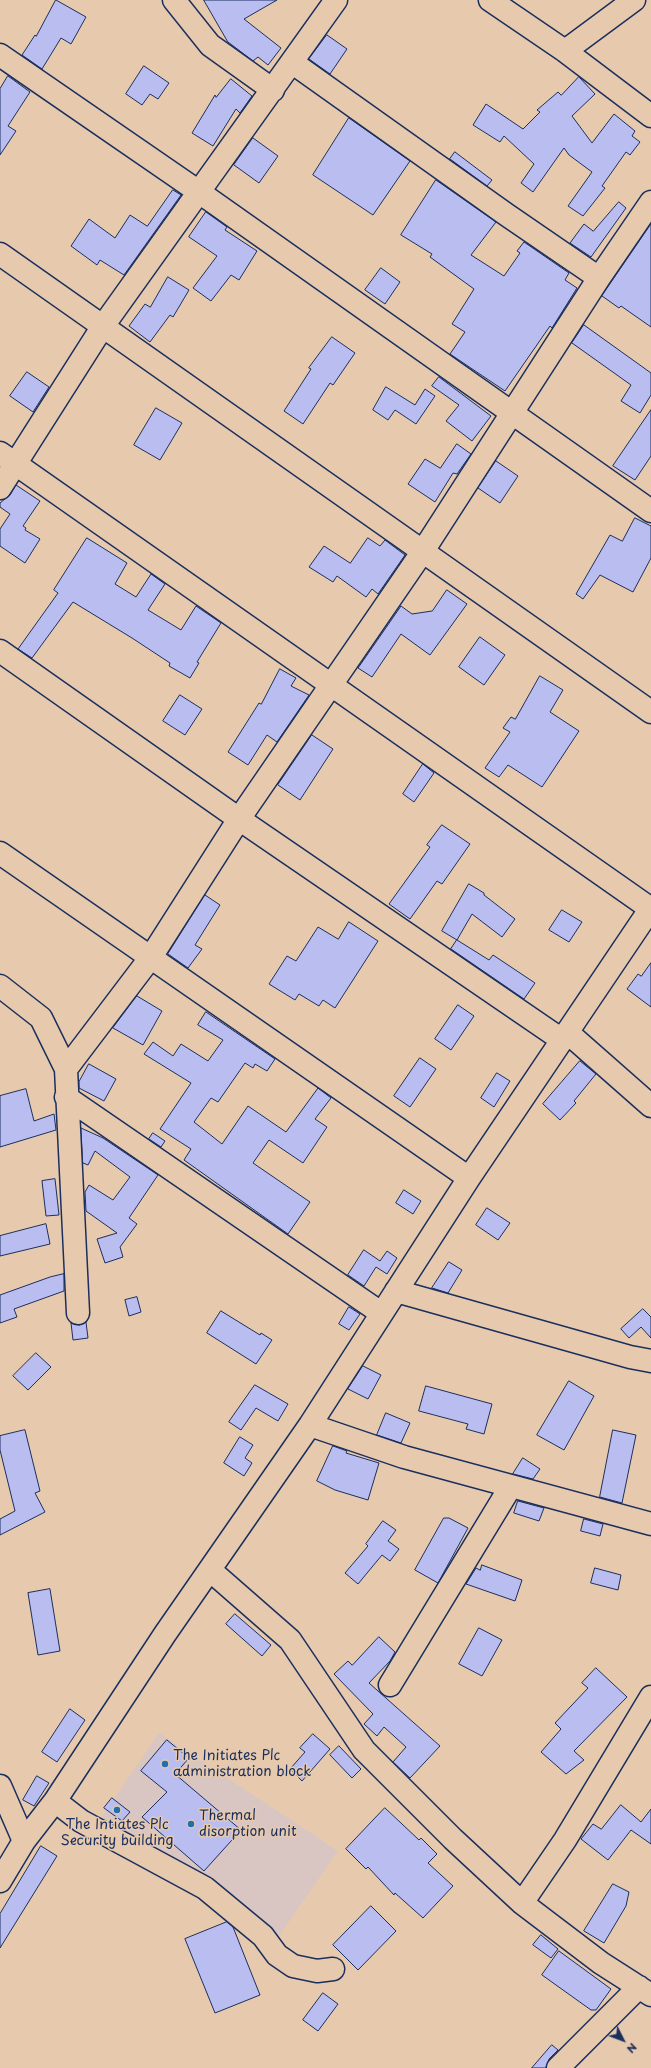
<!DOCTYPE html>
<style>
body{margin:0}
#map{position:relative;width:651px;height:2068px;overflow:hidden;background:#e7caae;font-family:"Playpen Sans",sans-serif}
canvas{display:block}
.north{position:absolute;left:603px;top:2020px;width:40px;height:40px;-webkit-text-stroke:3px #e7caae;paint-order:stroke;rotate:132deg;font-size:11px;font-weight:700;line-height:16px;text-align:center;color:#1b2f5e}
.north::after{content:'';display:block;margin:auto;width:14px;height:18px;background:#1b2f5e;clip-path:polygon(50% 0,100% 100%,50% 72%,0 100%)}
</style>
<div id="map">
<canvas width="651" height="2068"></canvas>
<div class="north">N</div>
</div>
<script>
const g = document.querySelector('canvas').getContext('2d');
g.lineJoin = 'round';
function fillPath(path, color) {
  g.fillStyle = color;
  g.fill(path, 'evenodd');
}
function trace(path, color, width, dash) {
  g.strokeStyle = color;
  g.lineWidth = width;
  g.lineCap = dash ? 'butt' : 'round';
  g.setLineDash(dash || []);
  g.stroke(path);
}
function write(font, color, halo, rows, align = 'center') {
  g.font = font + ' "Playpen Sans",sans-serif';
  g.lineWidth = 3;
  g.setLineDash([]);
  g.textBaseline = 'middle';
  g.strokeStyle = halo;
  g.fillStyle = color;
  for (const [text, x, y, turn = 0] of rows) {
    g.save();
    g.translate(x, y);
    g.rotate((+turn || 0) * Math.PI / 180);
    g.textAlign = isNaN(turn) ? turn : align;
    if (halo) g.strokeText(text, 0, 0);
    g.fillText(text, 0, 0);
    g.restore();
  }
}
fillPath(new Path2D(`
 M 159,1733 L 338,1851 L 279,1936 L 94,1828 Z`), '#d9c6c2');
const building = new Path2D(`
 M 56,0 L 86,17 L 71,44 L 61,38 L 42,69 L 22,55 L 35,35 L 36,36 Z
 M 204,0 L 277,0 L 244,19 L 281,48 L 268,65 L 258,57 L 253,61 L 228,42 Z
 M 327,35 L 347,49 L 330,74 L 309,59 Z
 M 144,66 L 169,83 L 158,99 L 150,94 L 142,105 L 126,94 Z
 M 8,76 L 30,92 L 8,126 L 16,131 L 0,155 L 0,89 Z
 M 579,77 L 595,94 L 572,116 L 592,143 L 614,114 L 635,131 L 632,136 L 640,142 L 630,155 L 626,152 L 602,186 L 605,188 L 583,216 L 568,206 L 592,172 L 569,155 L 564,148 L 533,192 L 521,183 L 534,164 L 504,136 L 500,142 L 473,125 L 486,104 L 523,129 L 540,112 L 537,110 L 558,92 L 561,95 Z
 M 231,79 L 252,96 L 240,113 L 236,109 L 213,146 L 192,133 L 215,95 L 216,97 Z
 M 349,118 L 410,161 L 373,215 L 313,175 Z
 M 253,138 L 278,156 L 259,183 L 234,165 Z
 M 455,152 L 492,180 L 487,186 L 450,159 Z
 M 436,180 L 496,222 L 471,255 L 504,276 L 520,253 L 517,251 L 524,242 L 569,273 L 565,280 L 577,288 L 552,328 L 550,326 L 505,391 L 450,354 L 465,332 L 452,324 L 474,289 L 430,257 L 432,254 L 401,235 Z
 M 173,190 L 181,195 L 124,275 L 100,260 L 97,265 L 71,246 L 89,219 L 115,238 L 130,215 L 147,226 Z
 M 619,202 L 626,208 L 591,257 L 570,243 L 584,224 L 593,231 Z
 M 206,212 L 227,227 L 225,230 L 257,251 L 239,280 L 231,275 L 211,301 L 193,288 L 217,256 L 189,237 Z
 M 651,224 L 651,327 L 621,306 L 619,308 L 602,296 Z
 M 381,268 L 400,282 L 385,304 L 365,290 Z
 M 168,277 L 189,290 L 173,317 L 170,315 L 150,342 L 129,326 L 145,304 L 150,307 Z
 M 584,325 L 651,373 L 651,395 L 640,413 L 621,401 L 631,385 L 572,343 Z
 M 332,337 L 355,353 L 333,385 L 330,383 L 303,424 L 284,411 L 311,369 L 309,368 Z
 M 27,372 L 49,387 L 33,412 L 10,396 Z
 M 439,377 L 491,416 L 472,441 L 446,421 L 459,405 L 432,386 Z
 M 386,387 L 415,405 L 425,389 L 435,396 L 416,424 L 395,410 L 388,420 L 373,410 Z
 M 156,408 L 182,423 L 160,460 L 134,445 Z
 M 651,410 L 651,456 L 635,480 L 613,466 Z
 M 457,444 L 471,454 L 457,474 L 453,473 L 435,502 L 408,484 L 425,459 L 440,468 Z
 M 496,461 L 518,476 L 500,503 L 478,488 Z
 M 16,485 L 40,501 L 23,526 L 26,528 L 25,530 L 40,539 L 25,563 L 0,546 L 0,529 L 10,514 L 0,507 L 0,503 L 10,495 Z
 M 635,518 L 651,526 L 651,558 L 633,592 L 600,575 L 583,599 L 576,594 L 610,535 L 622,541 Z
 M 87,538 L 127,563 L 115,584 L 136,597 L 151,574 L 165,584 L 148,610 L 181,630 L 196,606 L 221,623 L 197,662 L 199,663 L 190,678 L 169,666 L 170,663 L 132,638 L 73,602 L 32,658 L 18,649 L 58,593 L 54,590 Z
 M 368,538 L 380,546 L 385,540 L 405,555 L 378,594 L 372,589 L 366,597 L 337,576 L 333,582 L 309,567 L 324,546 L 350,563 Z
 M 447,590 L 467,604 L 430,655 L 401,634 L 372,677 L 358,668 L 401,606 L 412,614 L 432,611 Z
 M 480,637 L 505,655 L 484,685 L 459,667 Z
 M 280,669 L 296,678 L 291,686 L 309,695 L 277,742 L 267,735 L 248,765 L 228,752 L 259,703 L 261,704 Z
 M 540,676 L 563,690 L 550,712 L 579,731 L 542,787 L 508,765 L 499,777 L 485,768 L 510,732 L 503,728 L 511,717 L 515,719 Z
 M 180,695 L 202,709 L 185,735 L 163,721 Z
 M 312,735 L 333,749 L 300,800 L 278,785 Z
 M 423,764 L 434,773 L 414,802 L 403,794 Z
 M 442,825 L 470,844 L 442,884 L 437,881 L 410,919 L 389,904 L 430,847 L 427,845 Z
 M 469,884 L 484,893 L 484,895 L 515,919 L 502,937 L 472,914 L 457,940 L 442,931 Z
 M 205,895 L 220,905 L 195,945 L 202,949 L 188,968 L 168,954 Z
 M 562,910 L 582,922 L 569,942 L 549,930 Z
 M 349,922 L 378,941 L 335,1008 L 323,1000 L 319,1006 L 299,994 L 295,1000 L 269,984 L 287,956 L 296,961 L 318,927 L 338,939 Z
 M 457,940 L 489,960 L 493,955 L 535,983 L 524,999 L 451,949 Z
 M 651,963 L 651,1007 L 627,989 L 638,974 L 641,976 Z
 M 137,996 L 162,1011 L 143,1045 L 113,1028 Z
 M 458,1005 L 474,1016 L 451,1050 L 435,1039 Z
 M 206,1012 L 275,1059 L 267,1071 L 255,1064 L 253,1068 L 245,1063 L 218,1102 L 211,1098 L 194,1122 L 222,1144 L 248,1106 L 286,1132 L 318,1088 L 331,1098 L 315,1119 L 327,1127 L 303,1163 L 269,1140 L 253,1163 L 310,1202 L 288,1234 L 184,1160 L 191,1149 L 160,1129 L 191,1083 L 144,1054 L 153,1042 L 173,1056 L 181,1044 L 208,1061 L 223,1040 L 198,1025 Z
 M 420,1058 L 436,1069 L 410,1107 L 394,1096 Z
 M 580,1061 L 596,1074 L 574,1101 L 576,1103 L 560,1120 L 543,1104 Z
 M 89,1064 L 116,1079 L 104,1101 L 79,1088 L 79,1082 Z
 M 497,1073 L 510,1081 L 494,1107 L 481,1098 Z
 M 26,1089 L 34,1121 L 54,1114 L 56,1130 L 0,1147 L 0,1096 Z
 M 81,1128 L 103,1138 L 158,1175 L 129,1218 L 137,1224 L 120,1247 L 123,1257 L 105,1263 L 97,1239 L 117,1233 L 86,1211 L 85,1192 L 89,1185 L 113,1200 L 130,1177 L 95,1151 L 88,1165 L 83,1163 Z
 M 153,1133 L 165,1141 L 161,1147 L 149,1139 Z
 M 55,1179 L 59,1215 L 46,1216 L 42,1181 Z
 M 404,1190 L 421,1201 L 413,1214 L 396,1203 Z
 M 487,1208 L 510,1223 L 498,1240 L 476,1225 Z
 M 46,1224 L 50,1244 L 0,1256 L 0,1236 Z
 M 364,1250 L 380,1261 L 387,1251 L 397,1258 L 387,1274 L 376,1267 L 364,1286 L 348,1275 Z
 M 449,1262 L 462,1270 L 448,1293 L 432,1288 Z
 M 64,1274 L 64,1291 L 14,1309 L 17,1317 L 0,1323 L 0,1295 L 50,1277 Z
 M 137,1297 L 141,1312 L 129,1316 L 125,1300 Z
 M 349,1307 L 360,1314 L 349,1330 L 339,1324 Z
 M 643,1309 L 651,1317 L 651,1338 L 641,1327 L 629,1338 L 621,1329 Z
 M 221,1311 L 260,1335 L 261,1333 L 272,1340 L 256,1364 L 207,1333 Z
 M 86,1322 L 88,1338 L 73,1340 L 71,1323 L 79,1325 Z
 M 36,1353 L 51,1367 L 28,1390 L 13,1376 Z
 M 363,1366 L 381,1375 L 368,1399 L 348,1389 Z
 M 569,1381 L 594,1396 L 564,1450 L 537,1435 Z
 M 255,1385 L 288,1404 L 278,1421 L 256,1408 L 241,1430 L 229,1422 Z
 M 426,1386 L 492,1404 L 484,1434 L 466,1429 L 468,1424 L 419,1411 Z
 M 386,1413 L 410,1423 L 401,1443 L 377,1435 Z
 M 25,1430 L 40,1491 L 35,1493 L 45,1512 L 0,1535 L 0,1519 L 15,1511 L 0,1450 L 0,1436 Z
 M 613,1430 L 636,1435 L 622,1503 L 600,1497 Z
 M 240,1437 L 253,1445 L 245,1458 L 252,1463 L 244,1476 L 224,1463 Z
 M 333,1446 L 347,1451 L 346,1453 L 379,1463 L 368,1500 L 335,1490 L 317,1481 Z
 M 523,1458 L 540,1469 L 533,1479 L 513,1474 Z
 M 518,1501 L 544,1508 L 539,1521 L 514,1513 Z
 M 444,1518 L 449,1518 L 468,1528 L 438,1583 L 415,1570 Z
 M 584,1519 L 603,1524 L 600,1536 L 581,1531 Z
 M 383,1521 L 396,1530 L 388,1541 L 399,1549 L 390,1561 L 382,1555 L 358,1584 L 345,1573 L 368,1546 L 366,1544 Z
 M 482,1565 L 522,1580 L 515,1601 L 466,1584 L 476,1568 L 480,1570 Z
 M 595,1568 L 621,1575 L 618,1590 L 591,1583 Z
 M 50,1589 L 60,1651 L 38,1655 L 28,1593 Z
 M 235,1614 L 271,1645 L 262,1656 L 226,1624 Z
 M 479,1628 L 502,1640 L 482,1676 L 459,1664 Z
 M 379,1637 L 395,1652 L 390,1661 L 369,1683 L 440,1746 L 410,1778 L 393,1762 L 406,1747 L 384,1727 L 377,1736 L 364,1724 L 373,1714 L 334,1674 L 348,1661 L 352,1665 Z
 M 596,1668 L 627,1697 L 574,1751 L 584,1760 L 566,1774 L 541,1752 L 561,1729 L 555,1723 L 588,1688 L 582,1683 Z
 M 70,1709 L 85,1720 L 57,1762 L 42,1752 Z
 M 313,1734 L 330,1749 L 302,1781 L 290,1769 L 305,1752 L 300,1748 Z
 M 167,1740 L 189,1758 L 175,1774 L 241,1830 L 204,1871 L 142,1817 L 167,1792 L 141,1771 Z
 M 339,1746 L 361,1769 L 352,1778 L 330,1755 Z
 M 37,1776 L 49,1783 L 34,1806 L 23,1800 Z
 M 112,1798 L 130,1812 L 122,1821 L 104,1808 Z
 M 621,1805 L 641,1822 L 651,1809 L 651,1844 L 631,1830 L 608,1860 L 581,1839 L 593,1824 L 601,1829 Z
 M 385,1808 L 419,1840 L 421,1838 L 437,1854 L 428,1863 L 453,1886 L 423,1918 L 395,1893 L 394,1895 L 368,1867 L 366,1869 L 346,1849 Z
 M 41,1846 L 57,1856 L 0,1948 L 0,1914 Z
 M 613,1884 L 629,1892 L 626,1906 L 604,1943 L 584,1931 Z
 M 371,1906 L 396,1931 L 358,1970 L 333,1945 Z
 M 227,1922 L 233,1927 L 260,1995 L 215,2013 L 185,1939 Z
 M 541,1935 L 558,1949 L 551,1958 L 533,1945 Z
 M 559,1951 L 611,1989 L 596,2010 L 591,2010 L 542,1975 Z
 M 323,1993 L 338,2004 L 318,2031 L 303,2020 Z
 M 552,2045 L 558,2050 L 549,2059 L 546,2068 L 532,2068 Z`);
fillPath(building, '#b9bdef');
trace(building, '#1b2f5e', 1);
const minor = new Path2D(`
 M 174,0 L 210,45 L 273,90
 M 490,0 L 565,51 L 651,116
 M 565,51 L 634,0
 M 0,55 L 199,192 L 651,511
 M 293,63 L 507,215 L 599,278
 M 0,254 L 651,712
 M 0,453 L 651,909
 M 0,488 L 103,326 L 336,0
 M 0,651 L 239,819 L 562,1040
 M 0,853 L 469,1178
 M 0,986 L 41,1018 L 66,1069 L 78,1313
 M 567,1032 L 651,1106
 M 66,1069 L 151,957 L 239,819 L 423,551 L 599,278 L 651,202
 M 66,1097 L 381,1313
 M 396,1291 L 630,1357 L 651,1361
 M 310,1425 L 404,1457 L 651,1524
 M 210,1570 L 290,1640 L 364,1750 L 453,1839 L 522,1903 L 601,1963 L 651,1995
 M 390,1685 L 511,1486
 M 0,1786 L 24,1841
 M 55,1801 L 81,1821 L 205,1888 L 263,1936 L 277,1955 L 293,1966 L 317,1971 L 333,1969
 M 0,1881 L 24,1841 L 55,1801 L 165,1634 L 310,1425 L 469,1178 L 651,908
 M 522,1903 L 565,1840 L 651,1697
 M 558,2068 L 639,1987`);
trace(minor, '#1b2f5e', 25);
trace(minor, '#e7caae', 22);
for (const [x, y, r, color] of [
 [165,1764,4,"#1f6fb2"],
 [117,1810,4,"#1f6fb2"],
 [191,1824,4,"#1f6fb2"]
]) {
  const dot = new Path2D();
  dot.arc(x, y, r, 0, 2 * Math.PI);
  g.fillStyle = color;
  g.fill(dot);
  trace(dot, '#e7caae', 1.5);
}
write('14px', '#1b2f5e', '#e7caae', [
 ["The Initiates Plc",173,1756],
 ["administration block",173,1772],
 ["Thermal",199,1816],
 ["disorption unit",199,1832],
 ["The Intiates Plc",117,1825,"center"],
 ["Security building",117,1841,"center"]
], 'left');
</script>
